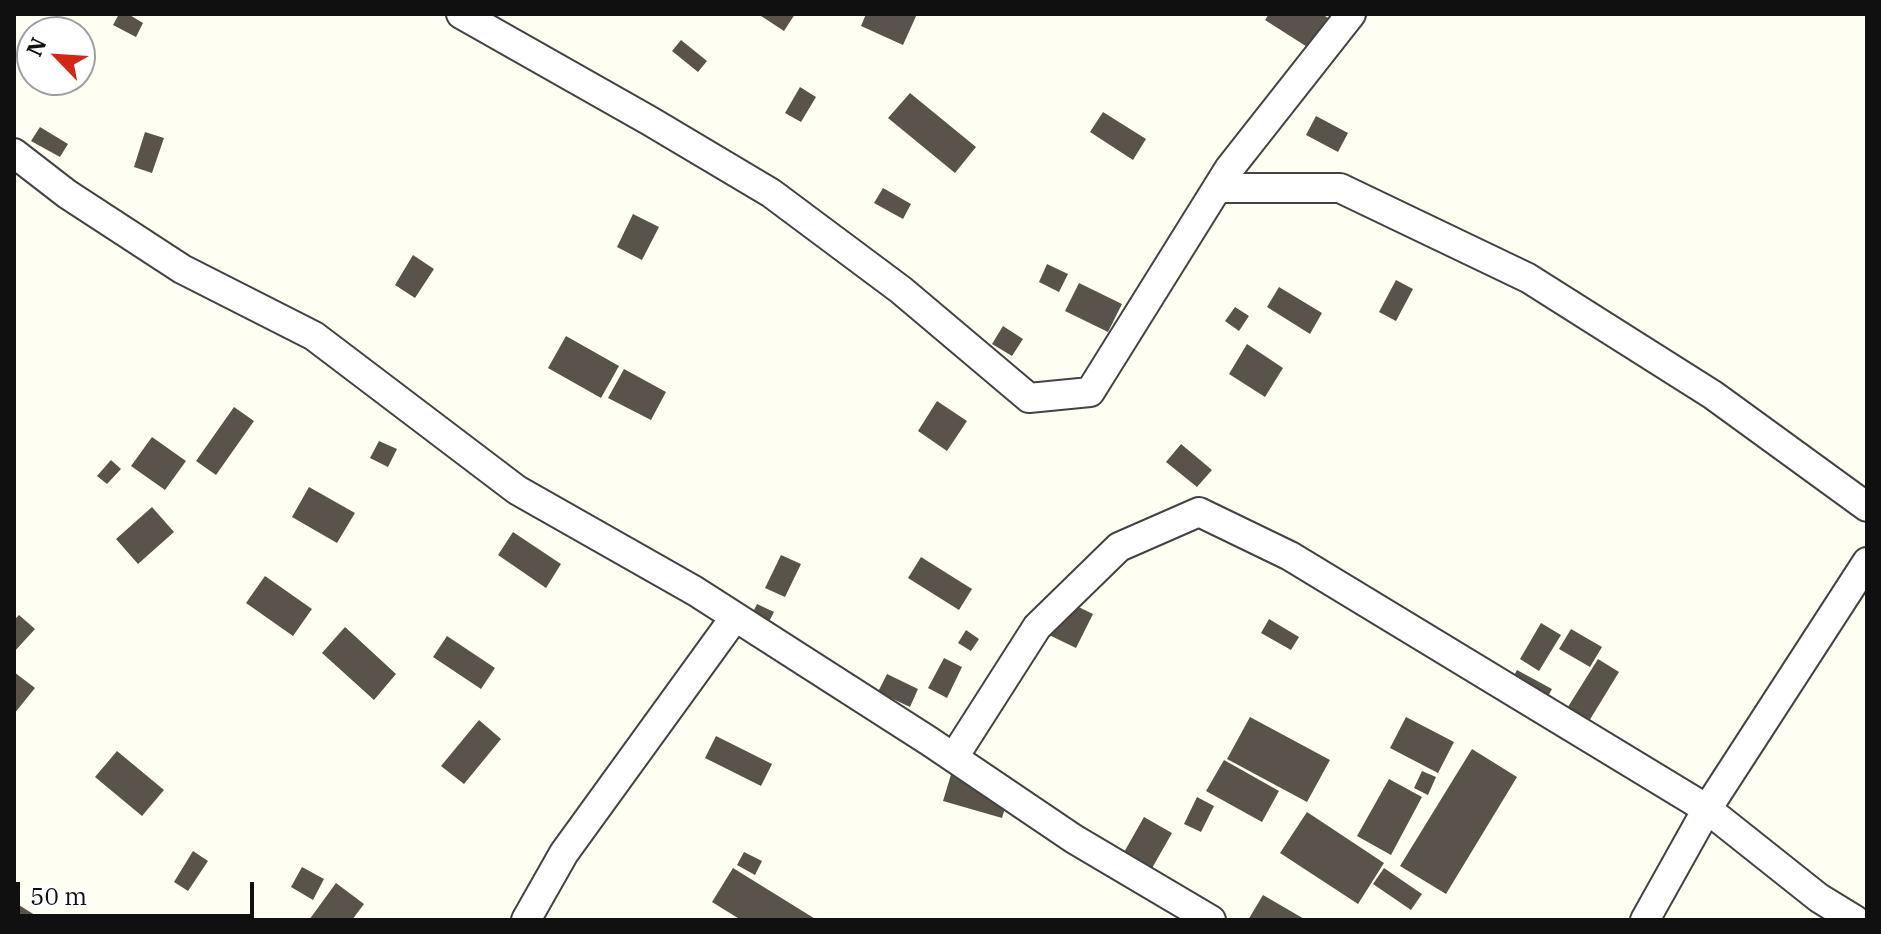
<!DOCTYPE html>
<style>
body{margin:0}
#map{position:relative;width:1881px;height:934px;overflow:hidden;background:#fffef3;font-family:"IBM Plex Serif",serif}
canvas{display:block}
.frame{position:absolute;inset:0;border:16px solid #101010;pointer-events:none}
.north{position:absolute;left:16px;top:16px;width:80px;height:80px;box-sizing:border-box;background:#fff;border:2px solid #9f9f9f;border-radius:50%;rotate:295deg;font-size:22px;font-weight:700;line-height:32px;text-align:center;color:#101010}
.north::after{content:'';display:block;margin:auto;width:28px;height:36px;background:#d12717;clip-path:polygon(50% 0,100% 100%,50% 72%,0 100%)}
.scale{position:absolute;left:16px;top:882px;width:238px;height:36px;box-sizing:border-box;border:4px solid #101010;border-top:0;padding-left:10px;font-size:24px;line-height:28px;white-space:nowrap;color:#101010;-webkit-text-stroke:6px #fff;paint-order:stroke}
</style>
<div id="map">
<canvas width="1881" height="934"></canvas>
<div class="frame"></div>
<div class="north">N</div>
<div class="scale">50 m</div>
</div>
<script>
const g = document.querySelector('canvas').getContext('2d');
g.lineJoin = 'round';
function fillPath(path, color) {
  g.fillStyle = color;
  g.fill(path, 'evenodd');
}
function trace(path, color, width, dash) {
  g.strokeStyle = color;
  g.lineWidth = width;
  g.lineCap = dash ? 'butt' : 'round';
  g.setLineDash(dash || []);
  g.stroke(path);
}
fillPath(new Path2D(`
 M 119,14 L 128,14 L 143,23 L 136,37 L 113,25 Z
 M 758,14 L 795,14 L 784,31 Z
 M 866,14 L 917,14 L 903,45 L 861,26 Z
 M 1269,14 L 1322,14 L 1331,20 L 1312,50 L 1265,20 Z
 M 681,40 L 707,61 L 698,72 L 672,51 Z
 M 800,87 L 816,97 L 801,122 L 785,113 Z
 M 910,93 L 976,147 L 955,173 L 888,118 Z
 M 1103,112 L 1146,139 L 1133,160 L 1090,132 Z
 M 1316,116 L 1348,133 L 1338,152 L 1306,135 Z
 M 40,127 L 68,144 L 60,157 L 31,141 Z
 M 145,132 L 164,138 L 152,173 L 134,167 Z
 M 883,188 L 911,204 L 903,219 L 874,203 Z
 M 633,214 L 659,227 L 642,260 L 617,247 Z
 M 413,255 L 434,269 L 415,298 L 395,285 Z
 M 1047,264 L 1068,274 L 1059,292 L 1039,282 Z
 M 1396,280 L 1413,289 L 1396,321 L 1379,312 Z
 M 1079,283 L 1122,304 L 1108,332 L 1065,311 Z
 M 1279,287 L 1322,313 L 1310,334 L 1267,307 Z
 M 1235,307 L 1249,316 L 1239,331 L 1225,321 Z
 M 1003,326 L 1023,339 L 1012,356 L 992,344 Z
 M 566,336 L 619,366 L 601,398 L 548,368 Z
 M 1247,344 L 1283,368 L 1265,397 L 1229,374 Z
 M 624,369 L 666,392 L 651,420 L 608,398 Z
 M 937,401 L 967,421 L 947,451 L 918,431 Z
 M 234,407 L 254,421 L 216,475 L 196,461 Z
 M 152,437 L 186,461 L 165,490 L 131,466 Z
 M 379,441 L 397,449 L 388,467 L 370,458 Z
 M 1181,444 L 1212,470 L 1197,487 L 1166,462 Z
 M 111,460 L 121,469 L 107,484 L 97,476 Z
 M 309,487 L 355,513 L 337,543 L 292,517 Z
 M 152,507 L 174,532 L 138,564 L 116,539 Z
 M 513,532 L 561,564 L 546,588 L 498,555 Z
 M 781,555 L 801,564 L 785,597 L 765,588 Z
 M 921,557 L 972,589 L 959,610 L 908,578 Z
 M 265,576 L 312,609 L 293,636 L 246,603 Z
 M 1062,599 L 1093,614 L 1076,648 L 1045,633 Z
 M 757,604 L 774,612 L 760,639 L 744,631 Z
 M 19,615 L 35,629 L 14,652 L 14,620 Z
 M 1269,619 L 1299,637 L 1291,650 L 1261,633 Z
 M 1541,623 L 1561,635 L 1539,671 L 1520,659 Z
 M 345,627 L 396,674 L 374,700 L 322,653 Z
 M 1571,629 L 1602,647 L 1590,667 L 1559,649 Z
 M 966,630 L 979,639 L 971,651 L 958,643 Z
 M 447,636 L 495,668 L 481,689 L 433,657 Z
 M 944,658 L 962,667 L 947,698 L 928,688 Z
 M 1598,659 L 1619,672 L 1583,731 L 1561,718 Z
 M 1517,670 L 1552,689 L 1544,704 L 1509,685 Z
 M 14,672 L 35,688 L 14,714 Z
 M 887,674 L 918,689 L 910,707 L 878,692 Z
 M 1250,717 L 1330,760 L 1307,802 L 1227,759 Z
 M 1406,717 L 1454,742 L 1438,773 L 1390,748 Z
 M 479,720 L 501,739 L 464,784 L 441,766 Z
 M 716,736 L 772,764 L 761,786 L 705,758 Z
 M 1472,749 L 1517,777 L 1446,894 L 1400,866 Z
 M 117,751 L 164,790 L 142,816 L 95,777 Z
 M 1224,760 L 1279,791 L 1262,822 L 1206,791 Z
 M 953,768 L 1012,785 L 1002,818 L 943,801 Z
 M 1422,771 L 1436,777 L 1428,795 L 1414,788 Z
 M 1389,779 L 1422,797 L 1391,855 L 1357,836 Z
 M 1197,797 L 1214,806 L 1201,832 L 1184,824 Z
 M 1307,812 L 1384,863 L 1358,904 L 1280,853 Z
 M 1144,817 L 1172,833 L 1151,870 L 1123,854 Z
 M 193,851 L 208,861 L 188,891 L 174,882 Z
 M 744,852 L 762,861 L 755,875 L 737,865 Z
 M 302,867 L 324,879 L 313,900 L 291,887 Z
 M 733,868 L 817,920 L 741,920 L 712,902 Z
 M 1384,868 L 1422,894 L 1411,910 L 1373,884 Z
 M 336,883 L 364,904 L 352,920 L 309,920 Z
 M 1263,895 L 1306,920 L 1248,920 Z
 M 14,902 L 43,920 L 14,920 Z`), '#5a534b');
const street = new Path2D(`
 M 461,14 L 650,121 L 771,193 L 901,290 L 1029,398 L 1090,392 L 1229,169 L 1351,14
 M 14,153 L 67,194 L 182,269 L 314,336 L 517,490 L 695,591 L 929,741 L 1074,839 L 1211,920
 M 1217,188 L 1340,188 L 1528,278 L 1713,395 L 1867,507
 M 954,757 L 1037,627 L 1119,547 L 1199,512 L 1290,556 L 1707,809 L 1867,562
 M 526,920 L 564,853 L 735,617
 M 1645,920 L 1707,809 L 1819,898 L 1855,920`);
trace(street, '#434343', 32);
trace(street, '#fff', 28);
</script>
